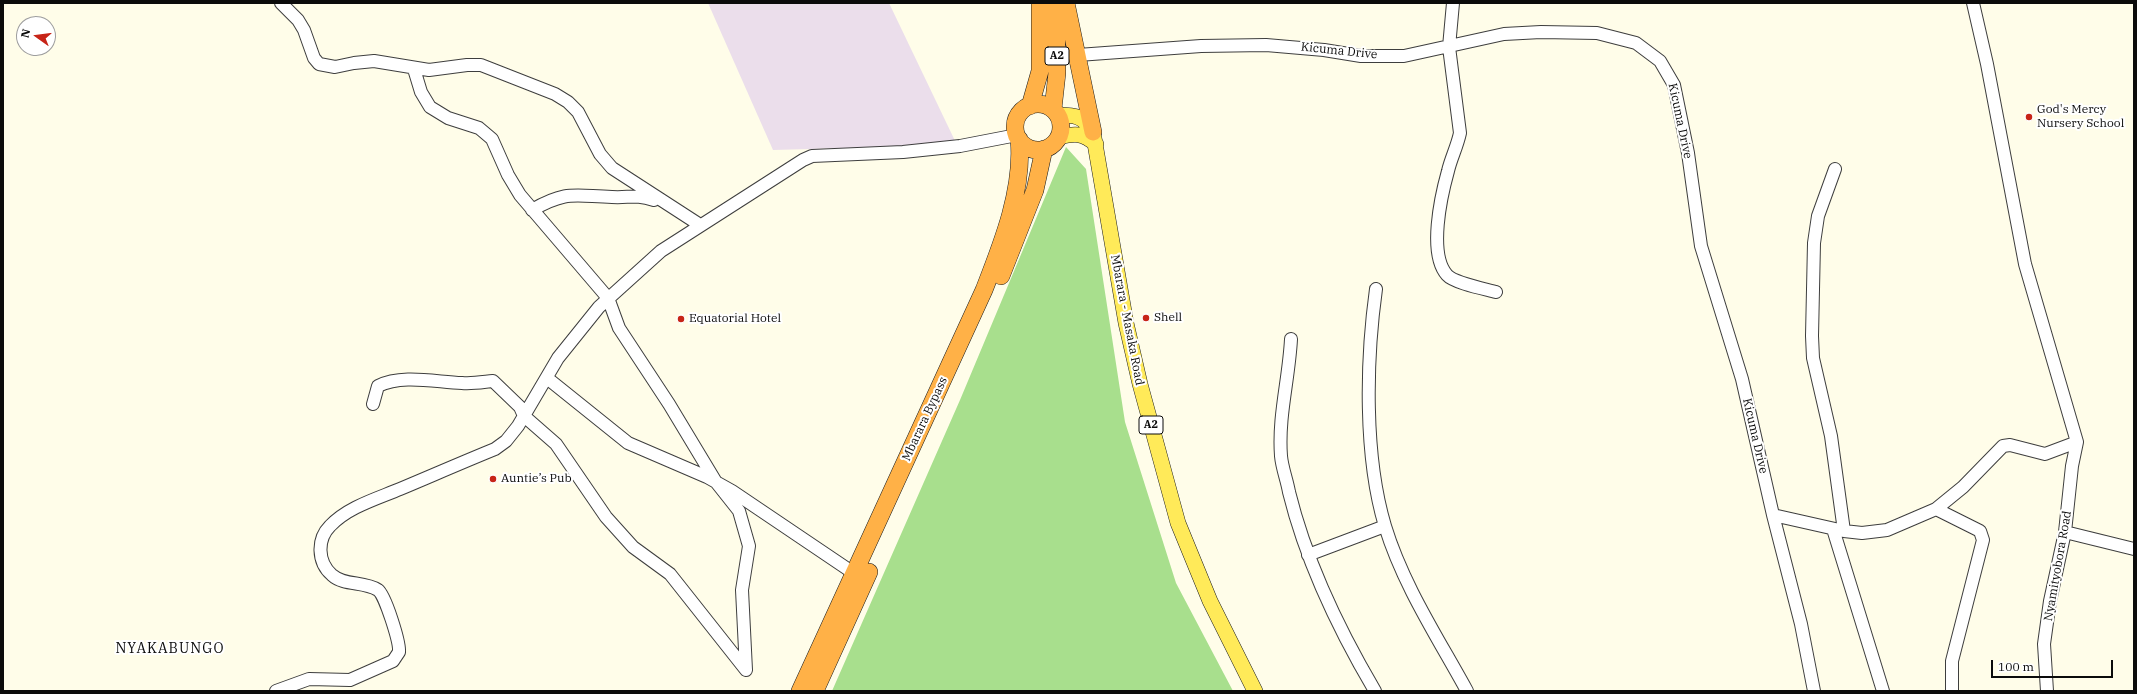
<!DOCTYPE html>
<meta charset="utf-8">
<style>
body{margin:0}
#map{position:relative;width:2137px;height:694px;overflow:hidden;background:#fffde9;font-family:"IBM Plex Serif",serif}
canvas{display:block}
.frame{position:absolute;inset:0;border:4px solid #0b0b0b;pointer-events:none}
.north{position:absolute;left:16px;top:16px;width:40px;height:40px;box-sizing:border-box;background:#fff;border:1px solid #9d9d9d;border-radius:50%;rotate:284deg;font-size:11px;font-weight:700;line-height:16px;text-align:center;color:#0b0b0b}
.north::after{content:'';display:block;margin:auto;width:14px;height:18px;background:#c72417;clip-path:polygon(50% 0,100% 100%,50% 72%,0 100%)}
.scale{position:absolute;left:1991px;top:660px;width:122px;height:18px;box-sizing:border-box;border:2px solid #0b0b0b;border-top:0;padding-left:5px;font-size:12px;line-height:14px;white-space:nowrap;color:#0b0b0b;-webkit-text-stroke:3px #fff;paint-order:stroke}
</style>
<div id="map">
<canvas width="2137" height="694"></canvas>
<div class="frame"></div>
<div class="north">N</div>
<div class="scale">100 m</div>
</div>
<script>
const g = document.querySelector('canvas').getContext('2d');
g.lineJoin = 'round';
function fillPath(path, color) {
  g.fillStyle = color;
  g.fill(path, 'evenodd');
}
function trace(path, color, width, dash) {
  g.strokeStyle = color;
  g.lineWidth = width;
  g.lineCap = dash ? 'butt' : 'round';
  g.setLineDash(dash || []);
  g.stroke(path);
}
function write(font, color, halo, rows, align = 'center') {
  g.font = font + ' "IBM Plex Serif",serif';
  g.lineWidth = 4;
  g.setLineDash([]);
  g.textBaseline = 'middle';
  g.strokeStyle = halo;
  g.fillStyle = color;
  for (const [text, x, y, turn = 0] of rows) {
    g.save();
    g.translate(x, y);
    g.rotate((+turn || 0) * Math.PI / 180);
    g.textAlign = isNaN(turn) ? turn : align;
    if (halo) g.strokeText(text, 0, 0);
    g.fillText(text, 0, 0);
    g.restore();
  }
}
fillPath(new Path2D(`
 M 708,3 L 889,3 L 957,145 L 773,150 Z`), '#ebdeeb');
fillPath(new Path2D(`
 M 1066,147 L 1086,169 L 1125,422 L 1176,583 L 1233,691 L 832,691 L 960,400 Z`), '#a8df8d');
const minor = new Path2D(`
 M 281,3 L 298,20 L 304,30 L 314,58 L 319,64 L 335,67 L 354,63 L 374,61 L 429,70 L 467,65 L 481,65 L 555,94 L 568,102 L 578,112 L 600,154 L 612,168 L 700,225
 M 1453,3 L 1449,47 L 1460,133 C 1457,147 1451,158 1448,171 C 1441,196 1428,254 1447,275 C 1454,283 1485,289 1496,292
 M 1973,3 L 1987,64 L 2025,264 L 2077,442 L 2072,466 L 2065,532 L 2050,601 L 2044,644 L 2047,691
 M 1078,55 L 1201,46 L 1266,45 L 1324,50 L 1361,56 L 1404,56 L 1504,34 L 1541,32 L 1597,33 L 1636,43 L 1660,61 L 1674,85 L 1688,153 L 1701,246 L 1742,379 L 1773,515 L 1801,624 L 1814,691
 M 414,69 L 421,92 L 430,107 L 448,118 L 479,128 L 492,139 L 508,175 L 520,195 L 608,298 L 619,328 L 669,404 L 716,482 L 739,511 L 749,546 L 742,590 L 746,670
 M 1835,169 L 1818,216 L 1814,243 L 1812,336 L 1813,358 L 1831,436 L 1844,531
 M 532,210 C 567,190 574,196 612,197 C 630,198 635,194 654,200
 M 1376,289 C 1366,361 1364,456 1385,526 C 1403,585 1438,638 1467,691
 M 1291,339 C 1289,379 1278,416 1281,456 C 1282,468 1287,480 1289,492 C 1306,561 1339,630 1375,691
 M 547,378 L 628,443 L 707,477 L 732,491 L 855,574
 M 373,404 L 378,386 C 402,374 435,382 462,383 C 472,384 483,382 493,381 L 520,407 L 524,416 L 556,444 L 606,517 L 633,547 L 670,574 L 746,670
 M 1936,509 L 1980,531 L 1983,540 L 1952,661 L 1952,691
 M 1773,515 L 1844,531 L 1862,533 L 1887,530 L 1936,509 L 1963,487 L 2003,446 L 2010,445 L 2045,454 L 2077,442
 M 1833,529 L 1883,691
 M 2065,532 L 2134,549
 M 1308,555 L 1385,526
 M 276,691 L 309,679 L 350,680 L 393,661 L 399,652 C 400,642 385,595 378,590 C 364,581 344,586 332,575 C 317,562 317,539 330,526 C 348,507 376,499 400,489 C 431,476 463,462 495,449 L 506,441 L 518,426 L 558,358 L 599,307 L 661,251 L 803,160 L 812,156 L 903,152 L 960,146 L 1017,135`);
const major = new Path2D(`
 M 1058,115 C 1076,115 1083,116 1093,132 L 1126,323 L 1140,384 L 1178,523 L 1210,601 L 1255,691
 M 1059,137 C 1076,133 1082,133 1096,144`);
const highway = new Path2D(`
 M 1066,3 L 1093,132
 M1015 127a23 23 0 1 1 46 0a23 23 0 1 1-46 0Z
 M 1030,106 L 1040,71 L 1040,3
 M 1053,109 L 1057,73 L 1056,3
 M 1001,276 L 1035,190 L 1044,149
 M 800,691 L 984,290 C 1002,244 1024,189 1019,139
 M 815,691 L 869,572`);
trace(minor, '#3e3e3e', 14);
trace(major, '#1c1c1c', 16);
trace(highway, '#1c1c1c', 18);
trace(minor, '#fff', 12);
trace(major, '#ffea59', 15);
trace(highway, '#ffb147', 17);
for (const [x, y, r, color] of [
 [2029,117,4,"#c72417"],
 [1146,318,4,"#c72417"],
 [681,319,4,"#c72417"],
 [493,479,4,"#c72417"]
]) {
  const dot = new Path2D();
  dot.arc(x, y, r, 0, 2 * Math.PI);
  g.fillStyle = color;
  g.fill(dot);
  trace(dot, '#fff', 1.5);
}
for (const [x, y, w] of [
 [1057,56,24],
 [1151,425,24]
]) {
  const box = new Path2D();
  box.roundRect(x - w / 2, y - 9, w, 18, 3);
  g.fillStyle = '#fff';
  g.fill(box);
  trace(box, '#0b0b0b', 1);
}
write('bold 11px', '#0b0b0b', null, [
 ["A2",1057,56],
 ["A2",1151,425]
]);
write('12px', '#0b0b0b', '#fff', [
 ["Kicuma Drive",1339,51,6],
 ["Kicuma Drive",1680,121,78],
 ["Mbarara - Masaka Road",1127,320,79],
 ["Mbarara Bypass",925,419,-65],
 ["Kicuma Drive",1755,436,77],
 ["Nyamityobora Road",2058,566,-80]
]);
write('12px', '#0b0b0b', '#fff', [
 ["God's Mercy",2037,110],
 ["Nursery School",2037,124],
 ["Shell",1154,318],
 ["Equatorial Hotel",689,319],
 ["Auntie’s Pub",501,479]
], 'left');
g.letterSpacing = '1px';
write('14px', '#0b0b0b', '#fff', [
 ["NYAKABUNGO",170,649]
]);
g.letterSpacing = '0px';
</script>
